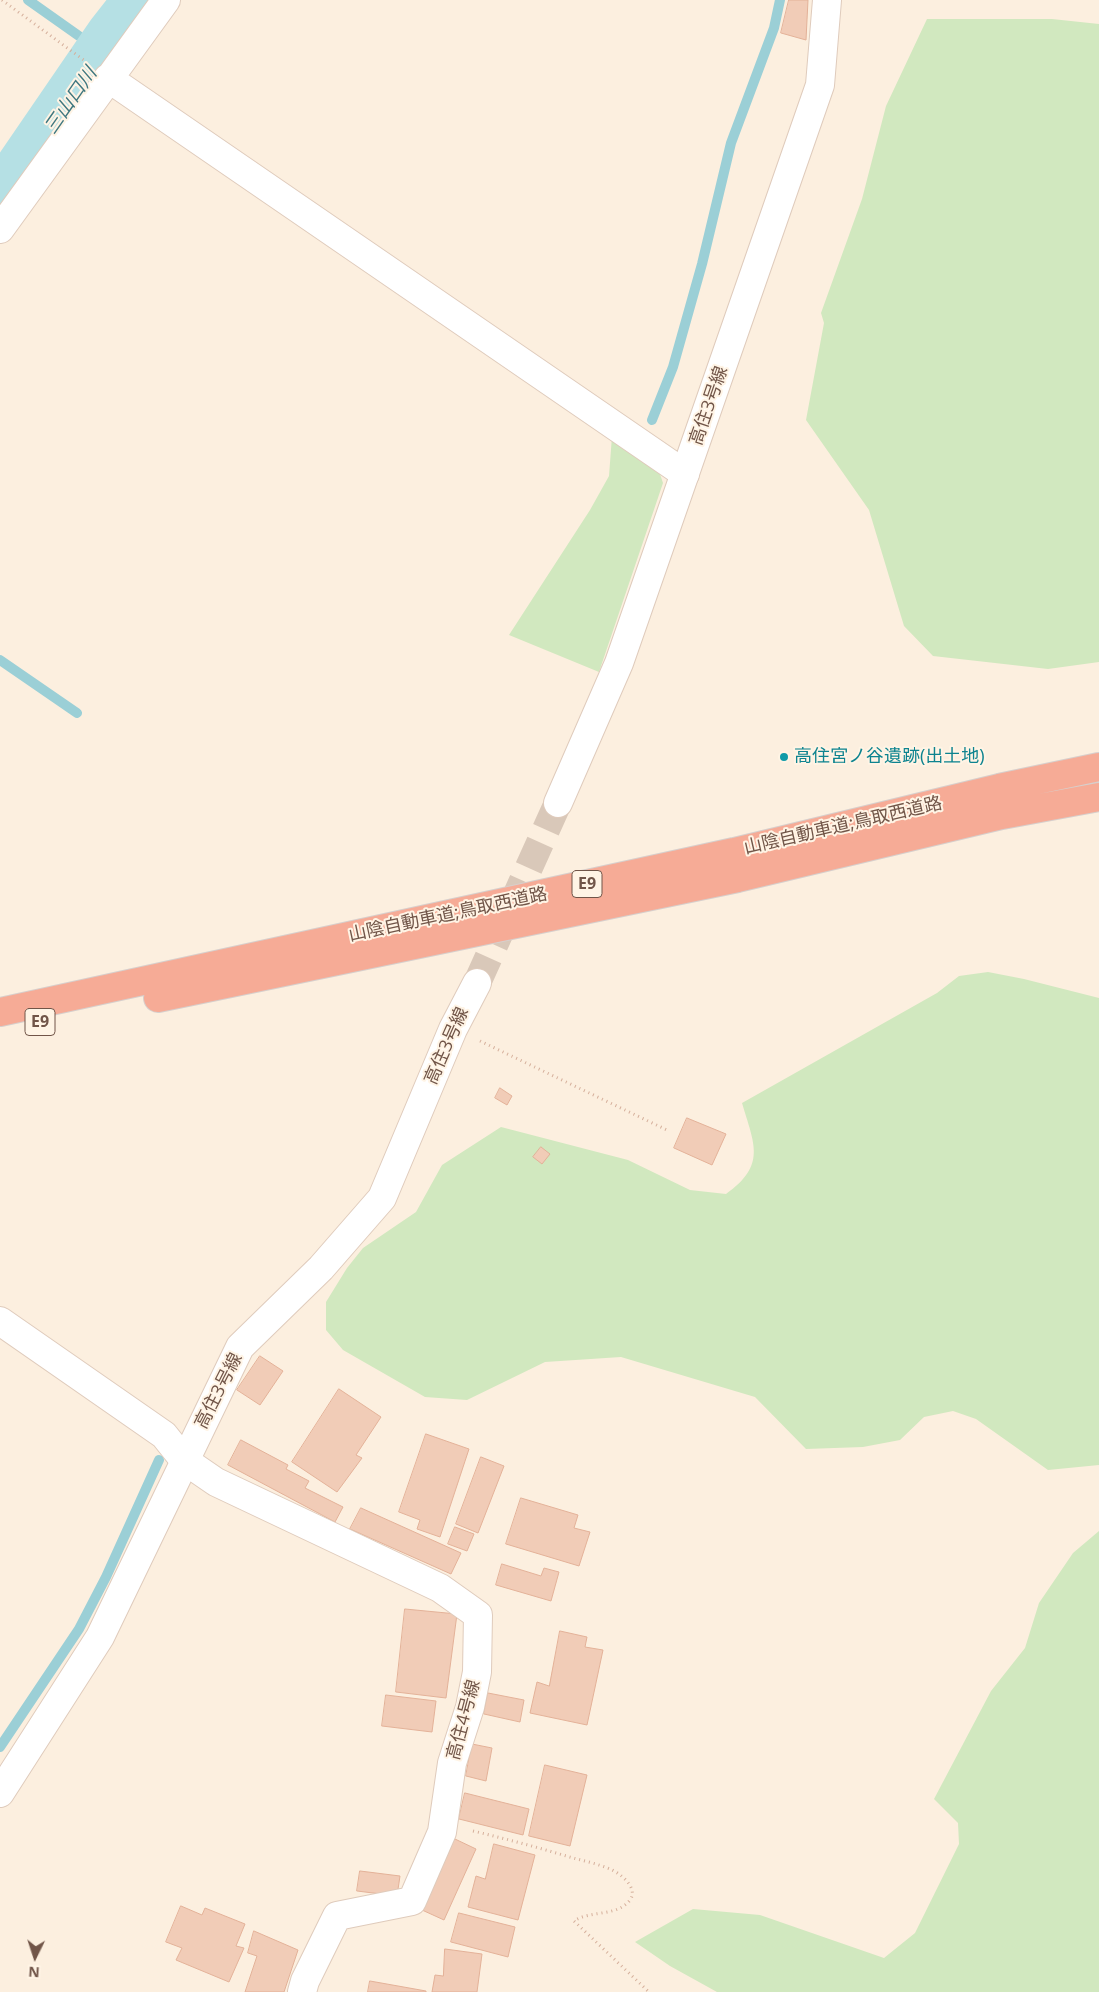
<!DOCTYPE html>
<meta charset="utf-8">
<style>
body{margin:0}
#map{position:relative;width:1099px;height:1992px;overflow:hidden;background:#fcefdf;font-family:"Open Sans",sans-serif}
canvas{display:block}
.north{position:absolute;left:10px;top:1932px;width:50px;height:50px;-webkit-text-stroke:4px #fff4e5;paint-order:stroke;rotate:184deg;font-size:14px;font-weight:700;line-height:20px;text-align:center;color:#715548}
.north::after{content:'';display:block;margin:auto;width:18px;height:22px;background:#715548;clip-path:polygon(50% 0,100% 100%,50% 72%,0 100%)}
</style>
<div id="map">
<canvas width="1099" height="1992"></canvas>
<div class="north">N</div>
</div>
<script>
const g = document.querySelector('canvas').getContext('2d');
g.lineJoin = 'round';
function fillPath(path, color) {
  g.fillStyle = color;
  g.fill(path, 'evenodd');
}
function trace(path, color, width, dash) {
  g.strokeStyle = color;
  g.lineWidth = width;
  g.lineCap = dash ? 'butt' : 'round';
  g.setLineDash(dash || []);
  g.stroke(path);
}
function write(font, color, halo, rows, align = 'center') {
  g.font = font + ' "Open Sans","Noto Sans JP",sans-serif';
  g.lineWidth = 4;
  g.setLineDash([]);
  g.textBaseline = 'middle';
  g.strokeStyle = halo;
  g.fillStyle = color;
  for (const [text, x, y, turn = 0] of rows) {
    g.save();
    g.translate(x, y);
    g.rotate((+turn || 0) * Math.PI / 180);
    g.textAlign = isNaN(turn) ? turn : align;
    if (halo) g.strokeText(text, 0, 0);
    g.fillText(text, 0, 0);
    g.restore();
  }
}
fillPath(new Path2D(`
 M 927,19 L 1052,19 L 1099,24 L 1099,662 L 1048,669 L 933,656 L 904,626 L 869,510 L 806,420 L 824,323 L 821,313 L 862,199 L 886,106 Z
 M 612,436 L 659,471 L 663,483 L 599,672 L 509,635 L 590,510 L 609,476 Z
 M 988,972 L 1024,979 L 1099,998 L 1099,1465 L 1048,1470 L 976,1419 L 953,1411 L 924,1417 L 900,1440 L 863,1447 L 806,1449 L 755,1397 L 621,1357 L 545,1362 L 467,1400 L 425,1397 L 343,1350 L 326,1330 L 326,1302 L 347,1268 L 363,1248 L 416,1212 L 442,1165 L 501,1127 L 628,1160 L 690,1190 L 726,1194 C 767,1165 754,1144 742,1103 L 937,993 L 959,976 Z
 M 1099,1531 L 1099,1992 L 717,1992 L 670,1966 L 635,1942 L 693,1909 L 760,1915 L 884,1958 L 915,1933 L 959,1844 L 958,1823 L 934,1799 L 991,1691 L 1025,1648 L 1039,1603 L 1073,1553 Z`), '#d1e8bf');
trace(new Path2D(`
 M 28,0 L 79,36
 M 652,420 L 673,367 L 702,264 L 731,143 L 774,28 L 780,0
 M 0,660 L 77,713
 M 0,1747 L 79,1629 L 106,1577 L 159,1460`), '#9bcfd6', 10);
trace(new Path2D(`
 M 0,202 L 113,37 L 142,0`), '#b5e0e4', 56);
const building = new Path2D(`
 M 789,0 L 808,0 L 806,40 L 781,33 Z
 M 500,1088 L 512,1096 L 507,1105 L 495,1098 Z
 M 687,1118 L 726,1134 L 712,1165 L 674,1148 Z
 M 541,1147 L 550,1154 L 542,1164 L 533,1157 Z
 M 260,1356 L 283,1371 L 260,1405 L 237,1390 Z
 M 339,1389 L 381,1417 L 356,1455 L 362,1458 L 337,1492 L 292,1462 Z
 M 426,1434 L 469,1449 L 440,1537 L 417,1529 L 420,1520 L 399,1512 Z
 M 241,1440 L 288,1465 L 286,1469 L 309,1481 L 305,1488 L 343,1507 L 335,1522 L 228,1465 Z
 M 481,1457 L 504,1466 L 478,1533 L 456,1524 Z
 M 521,1498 L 578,1515 L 574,1528 L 590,1532 L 579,1566 L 506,1544 Z
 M 361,1508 L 461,1553 L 451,1574 L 350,1529 Z
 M 455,1527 L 474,1534 L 467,1551 L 448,1544 Z
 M 502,1564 L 541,1576 L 544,1568 L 559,1572 L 551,1601 L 496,1585 Z
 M 405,1609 L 457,1614 L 446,1698 L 396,1692 Z
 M 560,1631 L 587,1637 L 585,1647 L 603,1650 L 587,1725 L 530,1713 L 537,1682 L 549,1686 Z
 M 488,1693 L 524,1700 L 520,1722 L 484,1714 Z
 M 386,1695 L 436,1701 L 432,1732 L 382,1726 Z
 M 472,1744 L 492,1748 L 486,1781 L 466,1776 Z
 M 545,1765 L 587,1775 L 570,1846 L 529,1836 Z
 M 465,1793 L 529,1809 L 523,1835 L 459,1819 Z
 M 455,1839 L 476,1849 L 444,1920 L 422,1910 Z
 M 494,1844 L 535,1855 L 518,1920 L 468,1907 L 476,1876 L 485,1879 Z
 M 360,1871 L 400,1876 L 397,1896 L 357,1891 Z
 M 181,1906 L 202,1915 L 205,1908 L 245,1924 L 236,1946 L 244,1948 L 229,1982 L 176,1960 L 182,1948 L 166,1942 Z
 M 459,1913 L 515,1927 L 508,1957 L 451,1942 Z
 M 254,1931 L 298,1950 L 284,1992 L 245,1992 L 257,1956 L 248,1953 Z
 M 445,1949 L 482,1954 L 477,1992 L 432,1992 L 435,1975 L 443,1976 Z
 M 370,1981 L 426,1991 L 426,1992 L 368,1992 Z`);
fillPath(building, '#f1ccb7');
trace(building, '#e3b198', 1);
trace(new Path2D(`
 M 477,983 L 558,803`), '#d9c8b9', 28, [28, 14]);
const minor = new Path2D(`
 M 108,78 L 685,474
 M 0,229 L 166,0
 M 0,1321 L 164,1435 L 184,1460 L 216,1482 L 440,1588 L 478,1615 L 477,1672 L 470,1707 L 452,1763 L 442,1832 L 412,1901 L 337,1916 L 305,1981 L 302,1992`);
const tertiary = new Path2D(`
 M 558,803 L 619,663 L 820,85 L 827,0
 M 0,1793 L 100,1637 L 240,1347 L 321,1268 L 382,1198 L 453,1029 L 477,983`);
const motorway = new Path2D(`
 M 158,998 L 738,878 L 1002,815 L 1099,797
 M 0,1012 L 734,852 L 999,788 L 1099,767`);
trace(minor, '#dfcbbc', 30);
trace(tertiary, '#dfcbbc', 30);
trace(motorway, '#d7cfcc', 30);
trace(new Path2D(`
 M 2,0 L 85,61
 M 480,1041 L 667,1130
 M 473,1831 C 507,1839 540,1848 573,1858 C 585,1861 598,1864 610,1869 C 620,1873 639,1888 630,1900 C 617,1917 590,1910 574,1921 L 649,1992`), '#d5af9b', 3, [1, 4]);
trace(minor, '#fff', 28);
trace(tertiary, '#fff', 28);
trace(motorway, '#f6ab96', 28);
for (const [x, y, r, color] of [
 [784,757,5,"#0f9aa8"]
]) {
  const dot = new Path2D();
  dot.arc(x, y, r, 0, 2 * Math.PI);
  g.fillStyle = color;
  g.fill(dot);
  trace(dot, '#fff4e5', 2);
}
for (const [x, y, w] of [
 [587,884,30],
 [40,1022,30]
]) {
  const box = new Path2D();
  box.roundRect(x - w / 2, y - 13.5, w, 27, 4);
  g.fillStyle = '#fff4e5';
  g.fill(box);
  trace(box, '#715548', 1);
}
write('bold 16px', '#715548', null, [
 ["E9",587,884],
 ["E9",40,1022]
]);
write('18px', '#715548', '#fff4e5', [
 ["高住3号線",709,406,-71],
 ["山陰自動車道;鳥取西道路",843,826,-13],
 ["山陰自動車道;鳥取西道路",448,915,-12],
 ["高住3号線",447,1046,-66],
 ["高住3号線",219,1391,-63],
 ["高住4号線",464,1720,-75]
]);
write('18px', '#0d838f', '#fff4e5', [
 ["高住宮ノ谷遺跡(出土地)",794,757]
], 'left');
write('italic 19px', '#3f777f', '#fff4e5', [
 ["三山口川",71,101,-55]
]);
</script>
